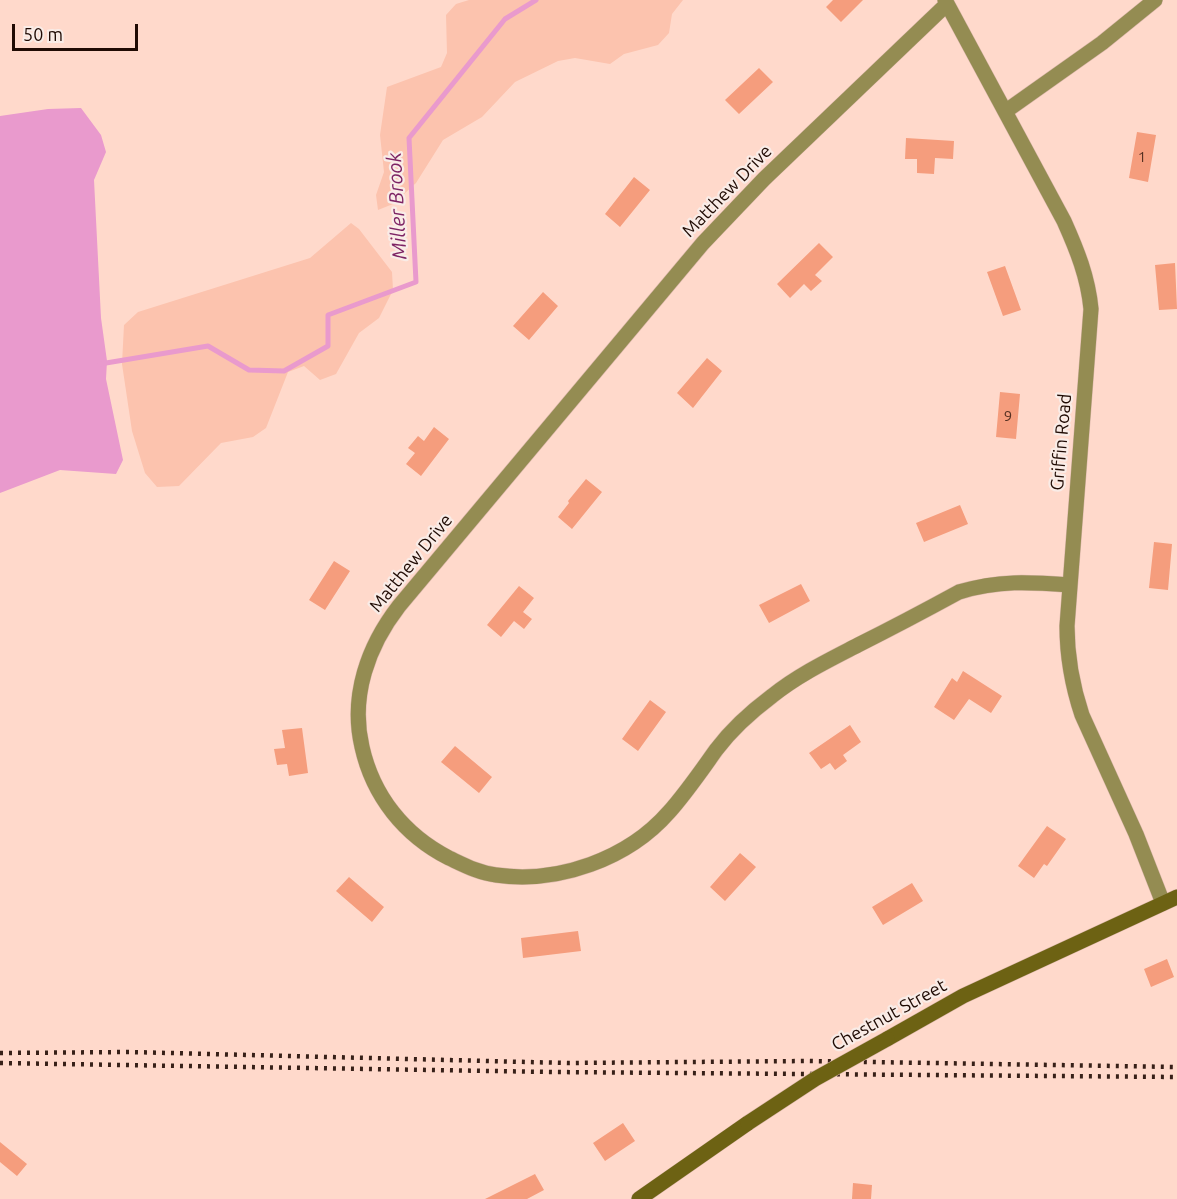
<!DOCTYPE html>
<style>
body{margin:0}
#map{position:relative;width:1177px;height:1199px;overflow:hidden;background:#ffd9cb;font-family:Ubuntu,sans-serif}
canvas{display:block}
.scale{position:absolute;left:12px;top:24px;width:126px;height:27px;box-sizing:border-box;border:3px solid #200b04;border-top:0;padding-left:8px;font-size:18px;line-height:21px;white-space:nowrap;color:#200b04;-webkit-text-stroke:4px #f9ece7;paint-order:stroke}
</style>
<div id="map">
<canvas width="1177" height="1199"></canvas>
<div class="scale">50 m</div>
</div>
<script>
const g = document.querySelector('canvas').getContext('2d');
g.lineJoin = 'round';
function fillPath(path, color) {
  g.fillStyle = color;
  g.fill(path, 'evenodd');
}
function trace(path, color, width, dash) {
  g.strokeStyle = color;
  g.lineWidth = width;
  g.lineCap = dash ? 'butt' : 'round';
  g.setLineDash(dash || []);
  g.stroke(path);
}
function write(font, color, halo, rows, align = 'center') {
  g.font = font + ' Ubuntu,sans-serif';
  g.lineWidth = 4.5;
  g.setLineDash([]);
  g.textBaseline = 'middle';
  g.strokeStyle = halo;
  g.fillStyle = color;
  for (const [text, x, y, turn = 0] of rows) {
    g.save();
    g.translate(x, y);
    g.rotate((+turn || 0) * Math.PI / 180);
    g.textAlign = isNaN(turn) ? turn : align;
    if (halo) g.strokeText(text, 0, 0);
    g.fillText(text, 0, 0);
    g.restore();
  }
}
fillPath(new Path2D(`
 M 469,0 L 683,0 L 672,14 L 669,33 L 658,45 L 624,54 L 610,64 L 575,58 L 558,61 L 515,82 L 482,117 L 443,140 L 416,183 L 393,204 L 378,210 L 376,195 L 384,172 L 380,135 L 387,87 L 441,67 L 447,53 L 446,15 L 456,4 Z
 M 351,223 L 359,229 L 392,272 L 393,290 L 379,318 L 359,333 L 336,374 L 320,380 L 304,366 L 288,372 L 266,428 L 253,437 L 221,443 L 179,486 L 157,487 L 145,473 L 132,431 L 122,364 L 124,325 L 138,312 L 310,258 Z`), '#fcc3ae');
fillPath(new Path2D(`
 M 81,108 L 101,135 L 106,152 L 94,180 L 101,318 L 107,361 L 106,379 L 123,460 L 116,474 L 60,470 L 0,493 L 0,116 L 48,109 Z`), '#e99acd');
trace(new Path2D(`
 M 100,364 L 208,346 L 249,370 L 284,371 L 328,346 L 328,315 L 416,282 L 409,138 L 505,19 L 536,0`), '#e99acd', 5);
fillPath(new Path2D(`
 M 833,0 L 863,0 L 841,22 L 826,7 Z
 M 759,68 L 773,82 L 739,114 L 725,100 Z
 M 1137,132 L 1156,135 L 1148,182 L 1129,178 Z
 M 906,138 L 954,141 L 953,159 L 935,158 L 934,174 L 917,173 L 917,159 L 905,159 Z
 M 634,177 L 650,190 L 620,227 L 605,214 Z
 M 819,243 L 833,257 L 815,275 L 822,281 L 811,291 L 804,284 L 790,298 L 777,284 Z
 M 1175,263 L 1177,309 L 1159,310 L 1155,265 Z
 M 1005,266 L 1021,310 L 1003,316 L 987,272 Z
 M 543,292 L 558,306 L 529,340 L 513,326 Z
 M 707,358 L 722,371 L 693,408 L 677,393 Z
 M 1000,392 L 1020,394 L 1016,439 L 996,437 Z
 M 434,427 L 449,439 L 421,476 L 406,464 L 415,453 L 408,448 L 418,436 L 424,441 Z
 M 586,479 L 602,492 L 572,529 L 558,517 L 569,503 L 568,501 Z
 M 960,505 L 968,524 L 924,542 L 916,523 Z
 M 1154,542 L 1172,544 L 1168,590 L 1149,588 Z
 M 334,561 L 350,571 L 325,610 L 309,600 Z
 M 801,584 L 810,601 L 769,623 L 759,605 Z
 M 519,586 L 534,598 L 523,612 L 532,619 L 524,629 L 514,621 L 501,637 L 487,625 Z
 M 963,671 L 1002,696 L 991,713 L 969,699 L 954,720 L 934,707 L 952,678 L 957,682 Z
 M 650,700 L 666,712 L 638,751 L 622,739 Z
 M 850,725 L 861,742 L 843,755 L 847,761 L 835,770 L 830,763 L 821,769 L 809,753 Z
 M 302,728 L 308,773 L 289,776 L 287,764 L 277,765 L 274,749 L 285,748 L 282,730 Z
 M 455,746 L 492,777 L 479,793 L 441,762 Z
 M 1047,826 L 1066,839 L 1047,866 L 1044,864 L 1034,878 L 1018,866 Z
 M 740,853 L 756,867 L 725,901 L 710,887 Z
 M 349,877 L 384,907 L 372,922 L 336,891 Z
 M 912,883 L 923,901 L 883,925 L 872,907 Z
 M 578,931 L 581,951 L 523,958 L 521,938 Z
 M 1167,959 L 1174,977 L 1151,987 L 1144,969 Z
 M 623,1123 L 635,1141 L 605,1161 L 593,1143 Z
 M 0,1142 L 27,1164 L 17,1176 L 0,1162 Z
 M 535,1174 L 544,1190 L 527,1199 L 485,1199 Z
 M 853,1183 L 872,1185 L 871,1199 L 852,1199 Z`), '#f59d7d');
const street = new Path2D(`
 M 945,0 L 1064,221 C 1077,250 1088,277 1091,309 L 1067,626 C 1067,657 1072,685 1082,715 L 1136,834 L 1163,903
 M 947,4 L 764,179 L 703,243 L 399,606 C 368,646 350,696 362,747 C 373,796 404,835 449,858 C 464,865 479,873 496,875 C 558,884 628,859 669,812 C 686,793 701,771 716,750 C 731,730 752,711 772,696 C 798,675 829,660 858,645 C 892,628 926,610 959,592 C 999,580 1029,582 1070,585
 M 1006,111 L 1102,43 L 1155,0`);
const secondary = new Path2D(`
 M 887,1039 L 963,996 L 1177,897
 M 639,1199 L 748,1123`);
trace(street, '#dbb8ab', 16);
trace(secondary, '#dbb8ab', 16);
trace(street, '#948c52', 15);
trace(secondary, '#6d6213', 15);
trace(new Path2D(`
 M 0,1053 L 130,1052 L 567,1063 L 809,1061 L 1177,1067
 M 0,1063 L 554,1072 L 1177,1077`), '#372018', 4.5, [3, 6]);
const secondaryBridge = new Path2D(`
 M 748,1123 L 815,1079 L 887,1039`);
trace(secondaryBridge, '#dbb8ab', 16, []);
trace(secondaryBridge, '#6d6213', 15);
write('15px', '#553022', null, [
 ["1",1142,157],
 ["9",1008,416]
]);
write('18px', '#200b04', '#f9ece7', [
 ["Matthew Drive",727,191,-46],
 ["Griffin Road",1061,442,-85],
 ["Matthew Drive",411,563,-51],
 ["Chestnut Street",889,1015,-29]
]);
write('italic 20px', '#7d2364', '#f9ece7', [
 ["Miller Brook",397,206,-93]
]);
</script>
